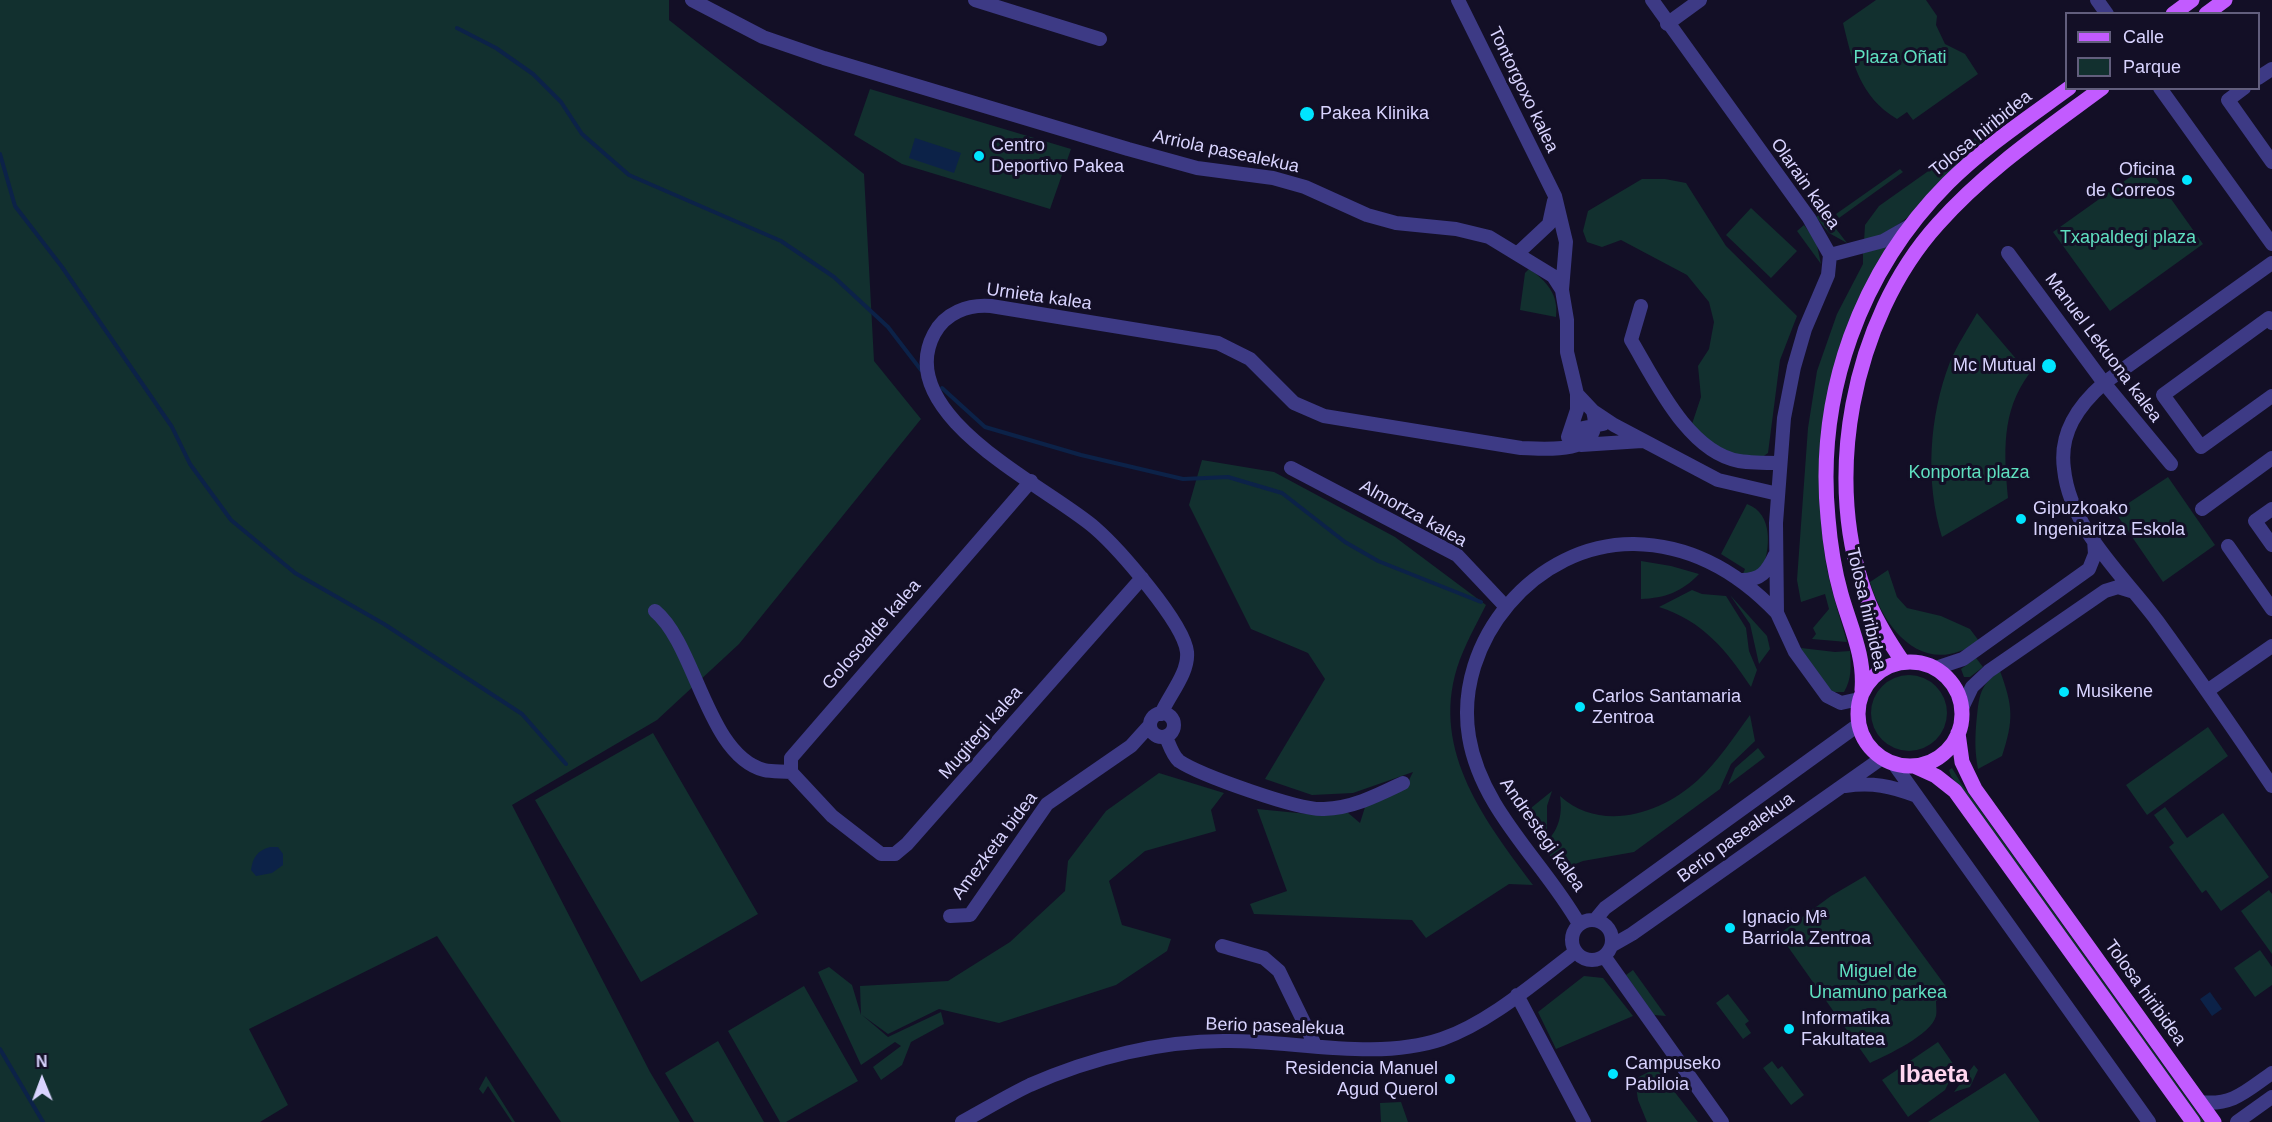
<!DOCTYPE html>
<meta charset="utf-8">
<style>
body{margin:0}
#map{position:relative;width:2272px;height:1122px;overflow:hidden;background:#130f26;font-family:Helvetica,sans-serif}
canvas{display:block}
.legend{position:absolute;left:2065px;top:12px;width:195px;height:78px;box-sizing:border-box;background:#130f26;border:2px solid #625e7d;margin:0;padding:8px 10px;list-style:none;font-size:18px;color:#d9d4ff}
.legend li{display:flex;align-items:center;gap:12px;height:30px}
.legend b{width:30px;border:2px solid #625e7d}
.north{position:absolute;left:12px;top:1050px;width:60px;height:60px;-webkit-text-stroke:4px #130f26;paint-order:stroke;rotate:359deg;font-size:16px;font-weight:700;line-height:24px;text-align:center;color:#d9d4ff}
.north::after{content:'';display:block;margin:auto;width:21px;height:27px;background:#d9d4ff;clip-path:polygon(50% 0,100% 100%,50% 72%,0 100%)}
</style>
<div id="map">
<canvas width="2272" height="1122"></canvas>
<ul class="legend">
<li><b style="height:8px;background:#c25bff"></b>Calle</li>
<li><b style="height:16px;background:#12302f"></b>Parque</li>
</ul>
<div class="north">N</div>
</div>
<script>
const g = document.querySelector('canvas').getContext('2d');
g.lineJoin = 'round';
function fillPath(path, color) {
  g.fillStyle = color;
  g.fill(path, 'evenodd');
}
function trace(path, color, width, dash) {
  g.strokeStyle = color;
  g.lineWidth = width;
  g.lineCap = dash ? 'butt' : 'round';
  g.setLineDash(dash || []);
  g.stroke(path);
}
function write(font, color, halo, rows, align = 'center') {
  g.font = font + ' Helvetica,sans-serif';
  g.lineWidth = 6;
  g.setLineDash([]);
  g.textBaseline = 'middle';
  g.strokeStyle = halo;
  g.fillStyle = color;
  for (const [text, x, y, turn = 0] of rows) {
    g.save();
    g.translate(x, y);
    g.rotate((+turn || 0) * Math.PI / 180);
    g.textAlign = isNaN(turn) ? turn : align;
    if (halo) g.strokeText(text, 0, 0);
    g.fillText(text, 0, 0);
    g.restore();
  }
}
fillPath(new Path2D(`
 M 0,0 L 669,0 L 669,20 L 864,174 L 874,361 L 921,419 L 739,644 L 657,720 L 512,805 L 650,1072 L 680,1122 L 561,1122 L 437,936 L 249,1029 L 288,1105 L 260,1122 L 0,1122 Z
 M 1876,0 L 1926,0 L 1937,16 L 1936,25 L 1945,44 L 1965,54 L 1978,74 L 1913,120 L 1907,112 L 1897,119 C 1859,96 1853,63 1843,23 Z
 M 870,89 L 1071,149 L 1050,209 L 902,164 L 854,135 Z
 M 1982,133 L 1987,140 C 1952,174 1911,227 1864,242 L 1865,225 L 1879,206 Z
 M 2147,165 L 2203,244 L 2110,311 L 2053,232 Z
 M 1900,169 L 1903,172 L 1839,218 L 1836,214 Z
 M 1642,179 L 1665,179 L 1686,183 L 1726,246 L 1797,316 L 1780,360 L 1768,453 L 1751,465 L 1688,436 L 1701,397 L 1698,366 L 1709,349 L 1714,322 L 1709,302 L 1687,275 L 1621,240 L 1602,247 L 1587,242 L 1583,231 L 1588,211 Z
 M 1751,208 L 1797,251 L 1771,278 L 1726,235 Z
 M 1823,212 L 1847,243 L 1829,233 L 1816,217 Z
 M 1804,225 L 1816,241 L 1821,264 L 1797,231 Z
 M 1889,245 C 1828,340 1809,446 1825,557 C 1829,585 1839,614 1847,642 L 1812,639 L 1816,634 L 1813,628 L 1829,609 L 1825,594 L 1801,602 L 1797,580 L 1808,428 L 1817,371 L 1837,314 L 1863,264 L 1863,253 Z
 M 1529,269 C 1547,281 1559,295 1556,317 L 1520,310 L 1525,273 Z
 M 1977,313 L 2029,374 C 2001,412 2004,453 2008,498 L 1942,537 C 1925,482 1929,416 1950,362 C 1957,345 1968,329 1977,313 Z
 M 1202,460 L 1274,472 L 1395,537 L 1486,605 C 1476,625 1464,646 1457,668 C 1431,752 1486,822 1533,885 L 1509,884 L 1426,938 L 1412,920 L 1254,914 L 1250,904 L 1287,891 L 1257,809 L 1318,815 L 1347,812 L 1360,823 L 1366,804 L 1405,788 L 1413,772 L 1353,793 L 1312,795 L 1265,779 L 1325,679 L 1308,653 L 1251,629 L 1189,505 Z
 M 2168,477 L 2215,545 L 2163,582 L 2115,512 Z
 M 1747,504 C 1774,514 1770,549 1762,571 L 1743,574 L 1745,569 L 1721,554 Z
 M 1641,561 L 1671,566 L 1699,574 C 1682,592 1665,598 1641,599 Z
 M 1888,570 L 1897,597 L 1907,608 L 1941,616 L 1970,629 L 1979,641 C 1925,679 1885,632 1870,582 Z
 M 1692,590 L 1702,594 L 1726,596 L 1746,628 L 1749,651 L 1757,670 L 1751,687 C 1726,650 1703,621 1659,607 Z
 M 1730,595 L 1767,636 L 1770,649 L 1759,664 L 1750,624 Z
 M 1801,648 L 1835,652 L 1850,651 C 1851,665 1852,679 1844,692 L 1830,692 L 1799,651 Z
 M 1976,658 L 1983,667 L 1970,677 L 1964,677 L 1961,669 Z
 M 2000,671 C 2013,706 2014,720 2002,756 L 1978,769 C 1975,752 1975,742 1976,726 C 1979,701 1977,686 2000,671 Z
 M1871 713a38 38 0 1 1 76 0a38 38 0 1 1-76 0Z
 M 1750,715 L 1755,741 L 1731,764 L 1720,789 L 1634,852 L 1583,861 L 1560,870 L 1543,846 C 1558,831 1563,817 1560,796 C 1601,833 1661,814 1698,780 C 1718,761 1734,737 1750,715 Z
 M 2208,727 L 2228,756 L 2147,815 L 2126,785 Z
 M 653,733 L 758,914 L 641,982 L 535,800 Z
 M 1758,748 L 1765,757 L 1728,785 L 1735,768 Z
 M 1952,768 L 1961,783 L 2204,1122 L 2199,1122 L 1951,776 L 1949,770 Z
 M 1159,773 L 1224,793 L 1211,810 L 1216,831 L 1145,851 L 1109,881 L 1122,925 L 1171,939 L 1167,951 L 1116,985 L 999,1023 L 939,1009 L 888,1034 L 862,1015 L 888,1037 L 941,1012 L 944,1024 L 911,1042 L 902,1065 L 881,1080 L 873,1067 L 901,1046 L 895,1042 L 861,1065 L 818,972 L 829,967 L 852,985 L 861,1015 L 860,986 L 948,981 L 1010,942 L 1065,891 L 1068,861 L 1106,811 Z
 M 1552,791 L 1547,806 L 1547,831 L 1538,840 L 1521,816 Z
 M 2165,807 L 2187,838 L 2223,813 L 2269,877 L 2221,911 L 2206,890 L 2202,893 L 2169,847 L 2174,843 L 2154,815 Z
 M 1865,876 L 1950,992 L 1936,1001 C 1936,1005 1937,1012 1936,1016 C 1931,1035 1887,1055 1870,1063 L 1779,934 L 1831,896 Z
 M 2269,890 L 2272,894 L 2272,954 L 2241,911 Z
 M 2260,950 L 2272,967 L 2272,985 L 2255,997 L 2234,968 Z
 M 1633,970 L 1666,1016 L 1654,1015 L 1626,975 Z
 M 1584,976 L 1603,978 L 1633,1016 L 1556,1049 L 1538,1012 Z
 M 804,986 L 858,1081 L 786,1122 L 780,1122 L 728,1031 Z
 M 1728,994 L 1749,1021 L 1745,1024 L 1751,1033 L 1743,1039 L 1716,1003 Z
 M 718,1041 L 764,1122 L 694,1122 L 665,1073 Z
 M 1938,1042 L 1956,1068 L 1945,1090 L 1908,1117 L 1882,1080 Z
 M 1772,1061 L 1778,1069 L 1782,1066 L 1804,1095 L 1791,1105 L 1763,1068 Z
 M 1974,1065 L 1978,1070 L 1970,1087 L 1954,1092 Z
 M 1656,1068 L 1698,1122 L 1647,1122 L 1638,1100 L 1635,1079 Z
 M 2005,1073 L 2040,1122 L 1928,1122 Z
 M 486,1076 L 515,1122 L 512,1122 L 488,1086 L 483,1094 L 479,1089 Z
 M 1401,1102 L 1408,1122 L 1381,1122 L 1380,1103 Z`), '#12302f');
fillPath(new Path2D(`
 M 915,138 L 961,153 L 954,173 L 909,158 Z
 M 270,847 L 278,847 L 283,854 L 283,865 L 272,873 L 256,876 L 251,870 C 253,857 257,851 270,847 Z
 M 2210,992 L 2222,1009 L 2212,1016 L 2200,999 Z`), '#0c2248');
trace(new Path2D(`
 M 457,28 L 496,48 L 533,74 L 561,102 L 582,134 L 629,175 L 781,241 L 834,277 L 888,327 L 921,370
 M 0,154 L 15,206 L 62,267 L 172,427 L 190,464 L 231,520 L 295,573 L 384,624 L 522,714 L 566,764
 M 942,388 L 985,427 L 1081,455 L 1183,479 L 1228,477 L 1282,493 L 1345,542 L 1378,561 L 1481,602
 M 0,1049 L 43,1122`), '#0c2248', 4);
trace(new Path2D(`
 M 692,0 L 763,37 L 824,58 L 1128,149 L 1197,168 L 1273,178 L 1305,187 L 1367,215 L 1396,223 L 1456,229 L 1489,237 L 1553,276 L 1562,290 L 1567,320 L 1567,352 L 1573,377 L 1577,394 L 1593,411 L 1614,425 L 1718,480 L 1778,494
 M 975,0 L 1100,39
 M 1458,0 L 1555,196 L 1566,242 L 1562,290
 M 1652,0 L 1809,218 L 1830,255 L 1828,275 L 1805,329 L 1794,367 L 1784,418 L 1776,523 L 1777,613 L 1795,652 L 1827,696 L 1841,703 L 1859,699
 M 2097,0 L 2107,14
 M 1667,24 L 1700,0
 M 2258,78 L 2272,69
 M 2160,88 L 2272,244
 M 2244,88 L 2228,100 L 2272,162
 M 1518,253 L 1549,224 L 1554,201
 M 2008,253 L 2104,383 L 2171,464
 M 1830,255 L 1883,241 L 1911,225
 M 2272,263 L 2104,383 C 2078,406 2059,433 2064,469 C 2070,529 2124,576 2158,622 C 2197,676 2235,731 2272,786
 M 1641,306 L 1631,340 C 1655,380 1688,452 1739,461 C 1752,463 1766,463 1780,463
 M 2272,323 L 2269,318 L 2163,395 L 2201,447 L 2272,396
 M 1603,424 L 1583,428 L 1571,434 L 1581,445 L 1642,441
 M 1568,437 L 1577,410 L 1577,394
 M 1291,468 L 1457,555 L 1506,607
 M 1031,481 L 791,758 L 791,772 L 832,816 L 881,854 L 895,854 L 907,844 L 1142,578
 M 2202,509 L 2272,458
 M 2272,509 L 2255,521 L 2272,545
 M 2228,546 L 2272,609
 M 1742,580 C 1761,580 1767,572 1775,555
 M 655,611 C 696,645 707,755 764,770 C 772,772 782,771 791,772
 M 1936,668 L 1963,659 L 2089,569 L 2095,554 L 2094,540
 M 2207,691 L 2272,646
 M 1962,708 L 1972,687 L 1989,671 L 2105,591 L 2118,587 L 2131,591
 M1150 725a12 12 0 1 1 24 0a12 12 0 1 1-24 0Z
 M 1161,714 C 1169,695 1189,673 1187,652 C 1184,623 1118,548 1095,528 C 1048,487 891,415 934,334 C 945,313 968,304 991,306 L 1218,343 L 1250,359 L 1294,403 L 1324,416 L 1521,448 C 1550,449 1605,455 1593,411
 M 1166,737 C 1169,744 1173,756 1179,761 C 1200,775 1300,811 1324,809 C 1353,808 1378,795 1403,783
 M 1894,764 L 2149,1122
 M 1845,786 C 1872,782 1891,786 1917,796
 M 950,916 L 970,915 L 1047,804 L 1131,746 L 1150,725
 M1572 940a20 20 0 1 1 40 0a20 20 0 1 1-40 0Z
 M 1595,920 L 1605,908 L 1858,725
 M 1579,924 C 1544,862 1481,810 1469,737 C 1453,641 1536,543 1634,544 C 1692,545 1739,573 1777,613
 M 1222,946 L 1264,958 L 1279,971 L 1315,1045
 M 1611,946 L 1632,934 L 1882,758
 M 1604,956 L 1722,1122
 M 1517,995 L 1584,1122
 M 2200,1102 C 2233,1106 2246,1091 2272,1073
 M 962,1122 C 984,1110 1007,1096 1030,1085 C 1091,1058 1162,1040 1229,1041 C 1296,1041 1377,1061 1442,1039 C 1490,1022 1534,983 1575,952
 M 2237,1122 L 2272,1097`), '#3d3a85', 14);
trace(new Path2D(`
 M 2173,14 L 2192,0
 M 2206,14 L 2225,0
 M1858 714a52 52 0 1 1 104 0a52 52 0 1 1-104 0Z
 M 1903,662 C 1890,643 1878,624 1869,603 C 1820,484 1852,319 1938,224 C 1986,170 2044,131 2102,88
 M 1862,690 C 1865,656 1850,626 1841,594 C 1834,569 1830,543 1828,518 C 1816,394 1860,271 1948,183 C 1984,147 2028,118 2069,88
 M 1958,733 L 1962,762 L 1975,789 L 2214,1122
 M 1914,766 L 1936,776 L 1955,791 L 2193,1122`), '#c25bff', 15);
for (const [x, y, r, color] of [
 [1307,114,8,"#00e5ff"],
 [979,156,6,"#00e5ff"],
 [2187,180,6,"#00e5ff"],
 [2049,366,8,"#00e5ff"],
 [2021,519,6,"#00e5ff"],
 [2064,692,6,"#00e5ff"],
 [1580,707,6,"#00e5ff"],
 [1730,928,6,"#00e5ff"],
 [1789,1029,6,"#00e5ff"],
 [1613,1074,6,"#00e5ff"],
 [1450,1079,6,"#00e5ff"]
]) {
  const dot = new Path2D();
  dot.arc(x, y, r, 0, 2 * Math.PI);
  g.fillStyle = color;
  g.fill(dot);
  trace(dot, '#130f26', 2);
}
write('18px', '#5fe0c0', '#130f26', [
 ["Plaza Oñati",1900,58],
 ["Txapaldegi plaza",2128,238],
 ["Konporta plaza",1969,473],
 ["Miguel de",1878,972],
 ["Unamuno parkea",1878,993]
]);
write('18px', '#d9d4ff', '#130f26', [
 ["Tontorgoxo kalea",1523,90,64],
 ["Tolosa hiribidea",1981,134,-39],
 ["Arriola pasealekua",1226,152,12],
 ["Olarain kalea",1805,184,55],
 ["Urnieta kalea",1039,297,8],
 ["Manuel Lekuona kalea",2103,348,53],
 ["Almortza kalea",1413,514,29],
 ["Tolosa hiribidea",1866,609,77],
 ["Golosoalde kalea",872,635,-49],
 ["Mugitegi kalea",981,733,-49],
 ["Andrestegi kalea",1542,835,55],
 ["Berio pasealekua",1736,838,-36],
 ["Amezketa bidea",995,846,-53],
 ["Tolosa hiribidea",2145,993,54],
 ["Berio pasealekua",1275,1027,2]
]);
write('18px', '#d9d4ff', '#130f26', [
 ["Pakea Klinika",1320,114],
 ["Centro",991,146],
 ["Deportivo Pakea",991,167],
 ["Oficina",2175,170,"right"],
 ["de Correos",2175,191,"right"],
 ["Mc Mutual",2036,366,"right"],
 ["Gipuzkoako",2033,509],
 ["Ingeniaritza Eskola",2033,530],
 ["Musikene",2076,692],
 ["Carlos Santamaria",1592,697],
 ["Zentroa",1592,718],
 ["Ignacio Mª",1742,918],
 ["Barriola Zentroa",1742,939],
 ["Informatika",1801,1019],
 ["Fakultatea",1801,1040],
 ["Campuseko",1625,1064],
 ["Pabiloia",1625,1085],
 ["Residencia Manuel",1438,1069,"right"],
 ["Agud Querol",1438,1090,"right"]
], 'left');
write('bold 24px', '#ffd6f0', '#130f26', [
 ["Ibaeta",1934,1075]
]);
</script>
